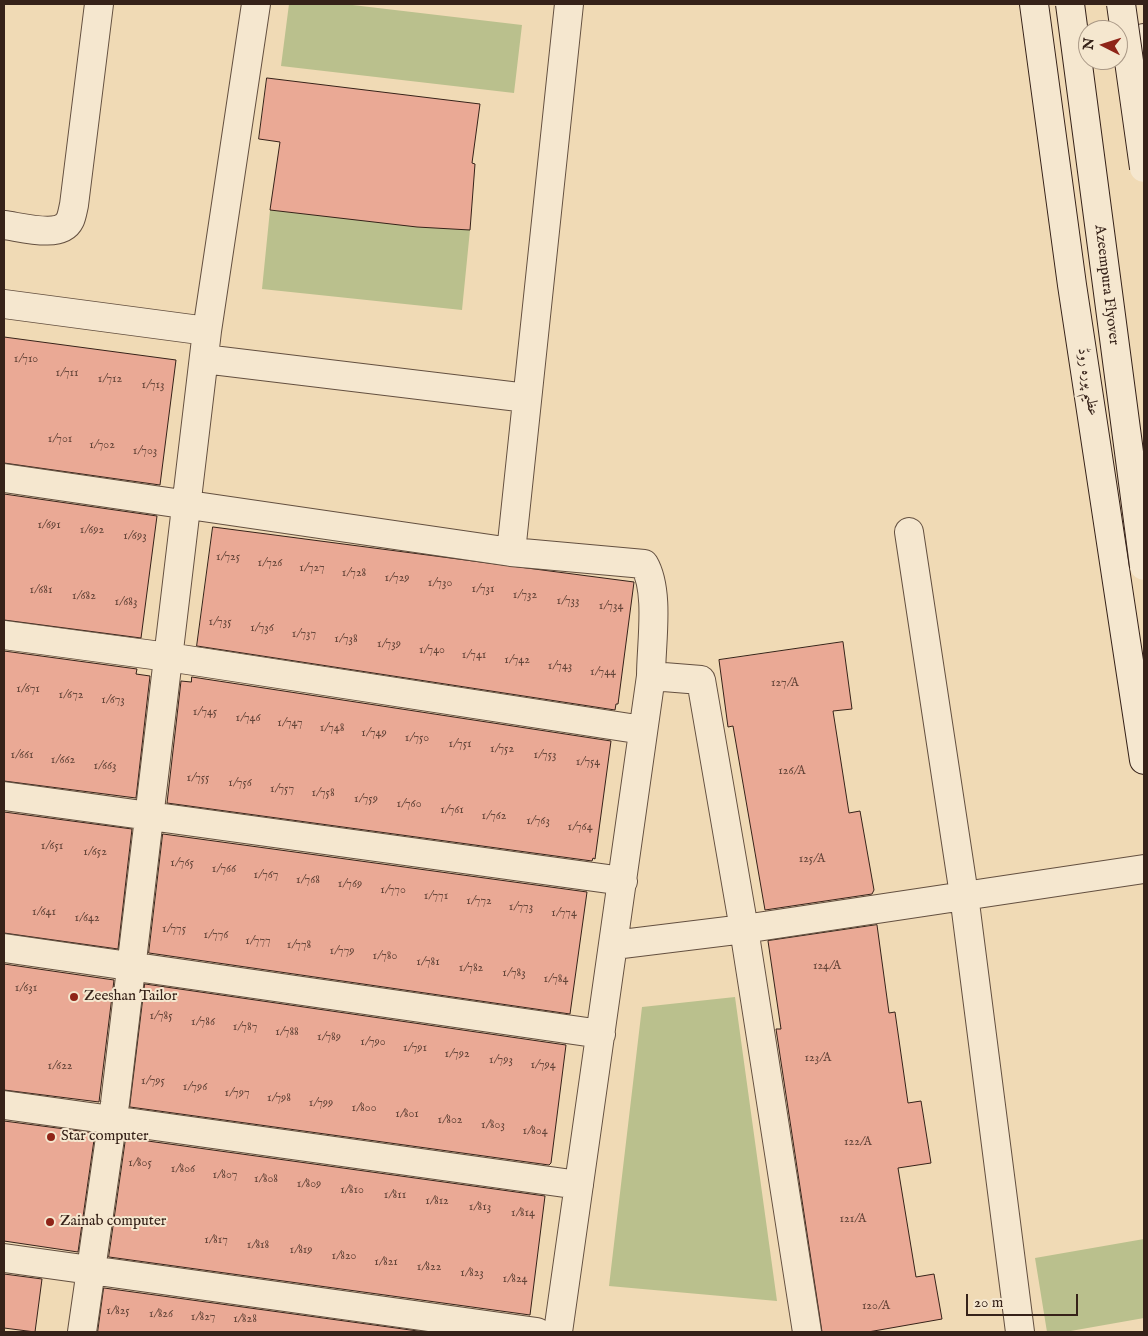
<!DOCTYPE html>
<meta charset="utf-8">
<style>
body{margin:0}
#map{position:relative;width:1148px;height:1336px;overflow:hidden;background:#f0dab5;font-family:"IM FELL English",serif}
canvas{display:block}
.frame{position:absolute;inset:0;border:5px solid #362219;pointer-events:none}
.north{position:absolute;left:1078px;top:20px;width:50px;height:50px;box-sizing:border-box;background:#f5e7cf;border:1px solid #a99886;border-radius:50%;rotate:275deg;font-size:14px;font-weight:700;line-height:20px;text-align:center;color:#362219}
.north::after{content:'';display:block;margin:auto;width:18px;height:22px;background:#8f2418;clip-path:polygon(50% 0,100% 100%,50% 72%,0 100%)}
.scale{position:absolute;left:966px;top:1294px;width:112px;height:22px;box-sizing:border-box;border:2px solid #362219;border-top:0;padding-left:6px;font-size:15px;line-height:18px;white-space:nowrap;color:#362219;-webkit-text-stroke:4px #f5e7cf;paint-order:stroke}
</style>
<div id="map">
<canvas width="1148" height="1336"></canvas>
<div class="frame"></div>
<div class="north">N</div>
<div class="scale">20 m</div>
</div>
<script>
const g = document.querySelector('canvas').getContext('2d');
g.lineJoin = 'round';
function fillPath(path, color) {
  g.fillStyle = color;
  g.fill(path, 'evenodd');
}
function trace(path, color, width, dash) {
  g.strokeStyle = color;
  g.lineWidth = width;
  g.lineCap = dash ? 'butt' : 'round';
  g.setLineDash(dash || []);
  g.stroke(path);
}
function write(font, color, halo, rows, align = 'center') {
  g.font = font + ' "IM FELL English",Amiri,serif';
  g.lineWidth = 4;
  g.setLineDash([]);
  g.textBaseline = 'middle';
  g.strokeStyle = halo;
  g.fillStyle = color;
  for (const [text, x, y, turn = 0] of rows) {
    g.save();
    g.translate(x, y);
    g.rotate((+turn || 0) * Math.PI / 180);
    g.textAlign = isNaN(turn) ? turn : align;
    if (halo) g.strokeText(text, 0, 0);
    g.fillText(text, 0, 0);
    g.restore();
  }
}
fillPath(new Path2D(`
 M 289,4 L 344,4 L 522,25 L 514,93 L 281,66 Z
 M 270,210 L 470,230 L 462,310 L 262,289 Z
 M 735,997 L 777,1301 L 609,1286 L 642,1007 Z
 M 1144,1239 L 1144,1318 L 1065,1332 L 1047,1332 L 1035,1258 Z`), '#bac08d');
const building = new Path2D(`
 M 267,78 L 480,104 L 472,163 L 475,164 L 470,230 L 417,227 L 270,210 L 280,142 L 259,139 Z
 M 4,337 L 176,360 L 160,485 L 4,463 Z
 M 4,494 L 157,516 L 141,638 L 4,620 Z
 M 213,527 L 634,582 L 618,704 L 616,704 L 615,710 L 197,646 Z
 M 843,642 L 852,709 L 833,711 L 849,813 L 860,811 L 874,890 L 872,894 L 765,910 L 733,726 L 728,727 L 719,660 Z
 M 4,651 L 137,669 L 136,674 L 150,676 L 136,798 L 4,781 Z
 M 192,677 L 611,741 L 595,859 L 593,858 L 592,861 L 167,803 L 181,681 L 191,682 Z
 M 4,812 L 132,829 L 118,949 L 4,933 Z
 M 163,834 L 587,892 L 570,1014 L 149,953 Z
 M 877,925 L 889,1013 L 895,1012 L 908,1103 L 921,1101 L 931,1163 L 898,1168 L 916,1277 L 934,1274 L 942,1319 L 868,1332 L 822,1332 L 776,1029 L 781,1029 L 768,941 Z
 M 4,964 L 114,980 L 99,1102 L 4,1090 Z
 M 145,984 L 566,1045 L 551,1163 L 549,1165 L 130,1107 Z
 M 4,1121 L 95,1133 L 78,1252 L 4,1241 Z
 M 126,1138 L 545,1196 L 530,1315 L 109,1257 Z
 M 4,1274 L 42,1279 L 35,1332 L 4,1328 Z
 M 104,1288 L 425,1332 L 98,1332 Z`);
fillPath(building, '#eaa995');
trace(building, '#362219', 1);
const street = new Path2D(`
 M 4,225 C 21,227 61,239 70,220 C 72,216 73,209 74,205 L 99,4
 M 4,304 L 207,331
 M 204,359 L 527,398
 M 4,478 L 511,552
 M 909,532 L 964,895 L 1020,1332
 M 4,635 L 168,657 L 643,730
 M 651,676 L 701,680 L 744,929 L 807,1332
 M 4,796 L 623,881
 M 614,945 L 744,929 L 1144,869
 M 4,948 L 601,1034
 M 4,1105 L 579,1185
 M 4,1258 L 537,1332
 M 82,1332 L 115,1103 L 207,331 L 256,4
 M 558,1332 L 651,676 C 651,644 660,591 644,564 L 511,552 L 569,4`);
const secondary = new Path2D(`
 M 1034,4 L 1072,285 L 1144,760
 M 1118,44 L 1144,38`);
trace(street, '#645040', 30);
trace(secondary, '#362219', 30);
trace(street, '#f5e7cf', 28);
trace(secondary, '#f5e7cf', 28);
const secondaryBridge = new Path2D(`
 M 1070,4 L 1144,566
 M 1121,4 L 1144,168`);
trace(secondaryBridge, '#362219', 30, []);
trace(secondaryBridge, '#f5e7cf', 28);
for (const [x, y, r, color] of [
 [74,997,5,"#8f2418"],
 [51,1137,5,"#8f2418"],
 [50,1222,5,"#8f2418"]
]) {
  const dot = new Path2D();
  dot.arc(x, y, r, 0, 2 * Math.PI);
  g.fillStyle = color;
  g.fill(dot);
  trace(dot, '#f5e7cf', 2);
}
write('12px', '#634438', null, [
 ["1/710",26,360],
 ["1/711",67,374],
 ["1/712",110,380],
 ["1/713",153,386],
 ["1/701",60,440],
 ["1/702",102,446],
 ["1/703",145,452],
 ["1/691",49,526],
 ["1/692",92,531],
 ["1/693",135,537],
 ["1/725",228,558],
 ["1/726",270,564],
 ["1/727",312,569],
 ["1/728",354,574],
 ["1/729",397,579],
 ["1/730",440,584],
 ["1/731",483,590],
 ["1/681",41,591],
 ["1/732",525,596],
 ["1/682",84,597],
 ["1/733",568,602],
 ["1/683",126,603],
 ["1/734",611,607],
 ["1/735",220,623],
 ["1/736",262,629],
 ["1/737",304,635],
 ["1/738",346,640],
 ["1/739",389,645],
 ["1/740",432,651],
 ["1/741",474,656],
 ["1/742",517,661],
 ["1/743",560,667],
 ["1/744",603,673],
 ["127/A",785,684],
 ["1/671",28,690],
 ["1/672",71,696],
 ["1/673",113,701],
 ["1/745",205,713],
 ["1/746",248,719],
 ["1/747",290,724],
 ["1/748",332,729],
 ["1/749",374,734],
 ["1/750",417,739],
 ["1/751",460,745],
 ["1/752",502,750],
 ["1/661",22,756],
 ["1/753",545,756],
 ["1/662",63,761],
 ["1/754",588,763],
 ["1/663",105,767],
 ["126/A",792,772],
 ["1/755",198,779],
 ["1/756",240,784],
 ["1/757",282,790],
 ["1/758",323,794],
 ["1/759",366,800],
 ["1/760",409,805],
 ["1/761",452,811],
 ["1/762",494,817],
 ["1/763",538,822],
 ["1/764",580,828],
 ["1/651",52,847],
 ["1/652",95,853],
 ["125/A",812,860],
 ["1/765",182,864],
 ["1/766",224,870],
 ["1/767",266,876],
 ["1/768",308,881],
 ["1/769",350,885],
 ["1/770",393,891],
 ["1/771",436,897],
 ["1/772",479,902],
 ["1/773",521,908],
 ["1/641",44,913],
 ["1/774",564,914],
 ["1/642",87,919],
 ["1/775",174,930],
 ["1/776",216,936],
 ["1/777",258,942],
 ["1/778",299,946],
 ["1/779",342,952],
 ["1/780",385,957],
 ["1/781",428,963],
 ["124/A",827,967],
 ["1/782",471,969],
 ["1/783",514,974],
 ["1/784",556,980],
 ["1/631",26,989],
 ["1/785",161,1017],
 ["1/786",203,1023],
 ["1/787",245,1028],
 ["1/788",287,1033],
 ["1/789",329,1038],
 ["1/790",373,1043],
 ["1/791",415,1049],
 ["1/792",457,1055],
 ["123/A",818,1059],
 ["1/793",501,1061],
 ["1/794",543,1066],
 ["1/622",60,1067],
 ["1/795",153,1082],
 ["1/796",195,1088],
 ["1/797",237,1094],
 ["1/798",279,1099],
 ["1/799",321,1104],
 ["1/800",364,1109],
 ["1/801",407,1115],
 ["1/802",450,1121],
 ["1/803",493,1126],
 ["1/804",535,1132],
 ["122/A",858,1143],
 ["1/805",140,1164],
 ["1/806",183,1170],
 ["1/807",225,1176],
 ["1/808",266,1180],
 ["1/809",309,1185],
 ["1/810",352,1191],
 ["1/811",395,1196],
 ["1/812",437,1202],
 ["1/813",480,1208],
 ["1/814",523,1214],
 ["121/A",853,1220],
 ["1/817",216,1241],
 ["1/818",258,1246],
 ["1/819",301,1251],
 ["1/820",344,1257],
 ["1/821",386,1263],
 ["1/822",429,1268],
 ["1/823",472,1274],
 ["1/824",515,1280],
 ["120/A",876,1307],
 ["1/825",118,1312],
 ["1/826",161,1315],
 ["1/827",203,1318],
 ["1/828",245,1320]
]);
write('15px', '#362219', '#f5e7cf', [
 ["Azeempura Flyover",1106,285,83],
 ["عظیم پورہ روڈ",1087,382,81]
]);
write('15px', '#362219', '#f5e7cf', [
 ["Zeeshan Tailor",84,997],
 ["Star computer",61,1137],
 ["Zainab computer",60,1222]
], 'left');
</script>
